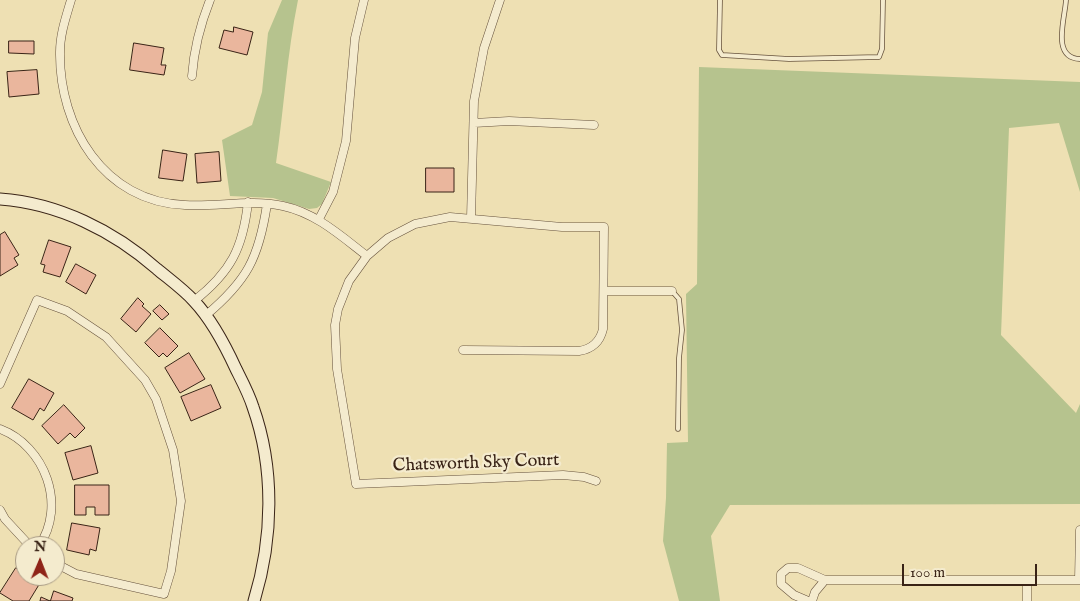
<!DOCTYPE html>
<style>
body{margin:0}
#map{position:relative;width:1080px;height:601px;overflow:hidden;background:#eee0b3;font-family:"IM FELL English",serif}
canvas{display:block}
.north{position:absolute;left:15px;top:536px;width:50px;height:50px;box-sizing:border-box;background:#f4ebce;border:1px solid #a99b84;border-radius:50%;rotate:1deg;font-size:14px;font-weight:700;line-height:20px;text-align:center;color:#392316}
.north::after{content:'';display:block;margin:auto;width:18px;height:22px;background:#8f2418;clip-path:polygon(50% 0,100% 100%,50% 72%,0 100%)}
.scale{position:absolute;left:902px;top:564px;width:135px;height:22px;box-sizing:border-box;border:2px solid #392316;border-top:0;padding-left:6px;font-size:15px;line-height:18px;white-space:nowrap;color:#392316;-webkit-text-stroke:4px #f4ebce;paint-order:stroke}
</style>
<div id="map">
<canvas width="1080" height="601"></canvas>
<div class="north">N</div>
<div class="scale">100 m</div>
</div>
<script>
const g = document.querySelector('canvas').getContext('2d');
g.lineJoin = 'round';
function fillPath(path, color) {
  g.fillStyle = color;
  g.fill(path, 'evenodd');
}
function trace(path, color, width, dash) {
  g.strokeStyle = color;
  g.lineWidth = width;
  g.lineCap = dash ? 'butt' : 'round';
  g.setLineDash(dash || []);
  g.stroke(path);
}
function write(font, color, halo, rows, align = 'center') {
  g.font = font + ' "IM FELL English",serif';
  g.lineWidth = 4.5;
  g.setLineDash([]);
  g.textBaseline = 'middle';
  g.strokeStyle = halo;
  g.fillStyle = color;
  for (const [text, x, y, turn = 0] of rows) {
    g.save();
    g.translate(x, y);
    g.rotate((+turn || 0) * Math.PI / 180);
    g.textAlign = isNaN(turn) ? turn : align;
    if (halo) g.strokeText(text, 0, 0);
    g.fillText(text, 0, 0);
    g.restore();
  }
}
fillPath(new Path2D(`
 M 282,0 L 298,0 C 287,54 284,108 276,163 L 331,182 L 322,204 L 317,208 L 309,209 L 273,198 L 230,196 L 222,140 L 252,125 L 262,92 L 268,33 Z
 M 699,67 L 1080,82 L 1080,192 L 1059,123 L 1009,128 L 1001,335 L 1076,413 L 1080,404 L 1080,504 L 730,505 L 711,536 L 720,601 L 679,601 L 663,541 L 666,498 L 667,443 L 688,442 L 686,294 L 697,284 Z`), '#b6c38e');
const building = new Path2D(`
 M 234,27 L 253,32 L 247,55 L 219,48 L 224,30 L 233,32 Z
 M 9,41 L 34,41 L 34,54 L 9,53 Z
 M 134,43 L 164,48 L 161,65 L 166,65 L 164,75 L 130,70 Z
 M 37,70 L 39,94 L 9,97 L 7,72 Z
 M 163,150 L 187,154 L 183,181 L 159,178 Z
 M 219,152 L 221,181 L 197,183 L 195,154 Z
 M 426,168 L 454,168 L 454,192 L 426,192 Z
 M 5,232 L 19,255 L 14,258 L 18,265 L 0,276 L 0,235 Z
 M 49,240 L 71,247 L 60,277 L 43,272 L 45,265 L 41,264 Z
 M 76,264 L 96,275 L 86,294 L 66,282 Z
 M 138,298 L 144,304 L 142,306 L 151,314 L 136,332 L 121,319 Z
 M 160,305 L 169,314 L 162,320 L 153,311 Z
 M 160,328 L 178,346 L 167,357 L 163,353 L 159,357 L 145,343 Z
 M 189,353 L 205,379 L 180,393 L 165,368 Z
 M 29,379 L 54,393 L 44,411 L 40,408 L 33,420 L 12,408 Z
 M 211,385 L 221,408 L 191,421 L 181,397 Z
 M 64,405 L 85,428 L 75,438 L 70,433 L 58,444 L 42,426 Z
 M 91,446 L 98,473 L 73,480 L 65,453 Z
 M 75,485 L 109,485 L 109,515 L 95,515 L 95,507 L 86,507 L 86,515 L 75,515 Z
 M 72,523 L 100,528 L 96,551 L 90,549 L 89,555 L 67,550 Z
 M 16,568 L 25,573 L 25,576 L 29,576 L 40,583 L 29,601 L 13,601 L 0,593 Z
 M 54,591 L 73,598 L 72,601 L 40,601 L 41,597 L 50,601 Z`);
fillPath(building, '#eab69d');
trace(building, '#392316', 1);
const lane = new Path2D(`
 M 720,0 L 719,50 L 722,55 L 789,59 L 879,57 L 882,49 L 883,0
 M 1066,0 C 1065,19 1051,58 1080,59
 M 672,291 L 679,299 L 682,330 L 679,358 L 678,429`);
const street = new Path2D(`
 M 71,0 C 66,17 60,34 60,52 C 59,127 104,202 185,205 C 218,207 250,199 283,206 C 316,213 341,236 367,256
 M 192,76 C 194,49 200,25 210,0
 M 474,123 L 509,121 L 594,125
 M 471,218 L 474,101 L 484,48 L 500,0
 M 319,219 L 333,192 L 346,141 L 355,38 L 364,0
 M 604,291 L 672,291
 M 194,301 C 231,272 243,248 248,202
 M 205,316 C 247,281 259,258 267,204
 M 463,350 L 579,351 C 592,349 600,342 603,329 L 604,227 L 562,227 L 450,217 L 415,224 L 388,238 L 367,256 L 349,281 L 338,309 L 335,325 L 337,369 L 356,484 L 563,475 L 584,477 L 596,481
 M 0,384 L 37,300 L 67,311 L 106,337 L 145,380 L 156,399 L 173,450 L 181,501 L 171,571 L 164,594 L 76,574 L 55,563
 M 0,429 C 45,446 67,505 39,546
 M 0,510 L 5,519 L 30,546
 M 1027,580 L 1027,601
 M 1079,580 L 1080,530
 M 808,601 L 794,595 L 781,584 L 781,574 L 788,568 L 798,568 L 825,580
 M 812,601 L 815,592 L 825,580 L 1080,580`);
const secondary = new Path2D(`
 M 0,199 C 58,203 114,231 157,269 C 169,279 183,289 194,301 C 212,320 225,345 236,369 C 242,381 249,394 253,407 C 275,469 273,539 254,601`);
trace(lane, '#66523d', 5.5);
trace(street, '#66523d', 9);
trace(secondary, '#392316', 13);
trace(lane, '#f4ebce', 4);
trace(street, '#f4ebce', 8);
trace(secondary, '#f4ebce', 11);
write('18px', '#392316', '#f4ebce', [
 ["Chatsworth Sky Court",476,464,-2]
]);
</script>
